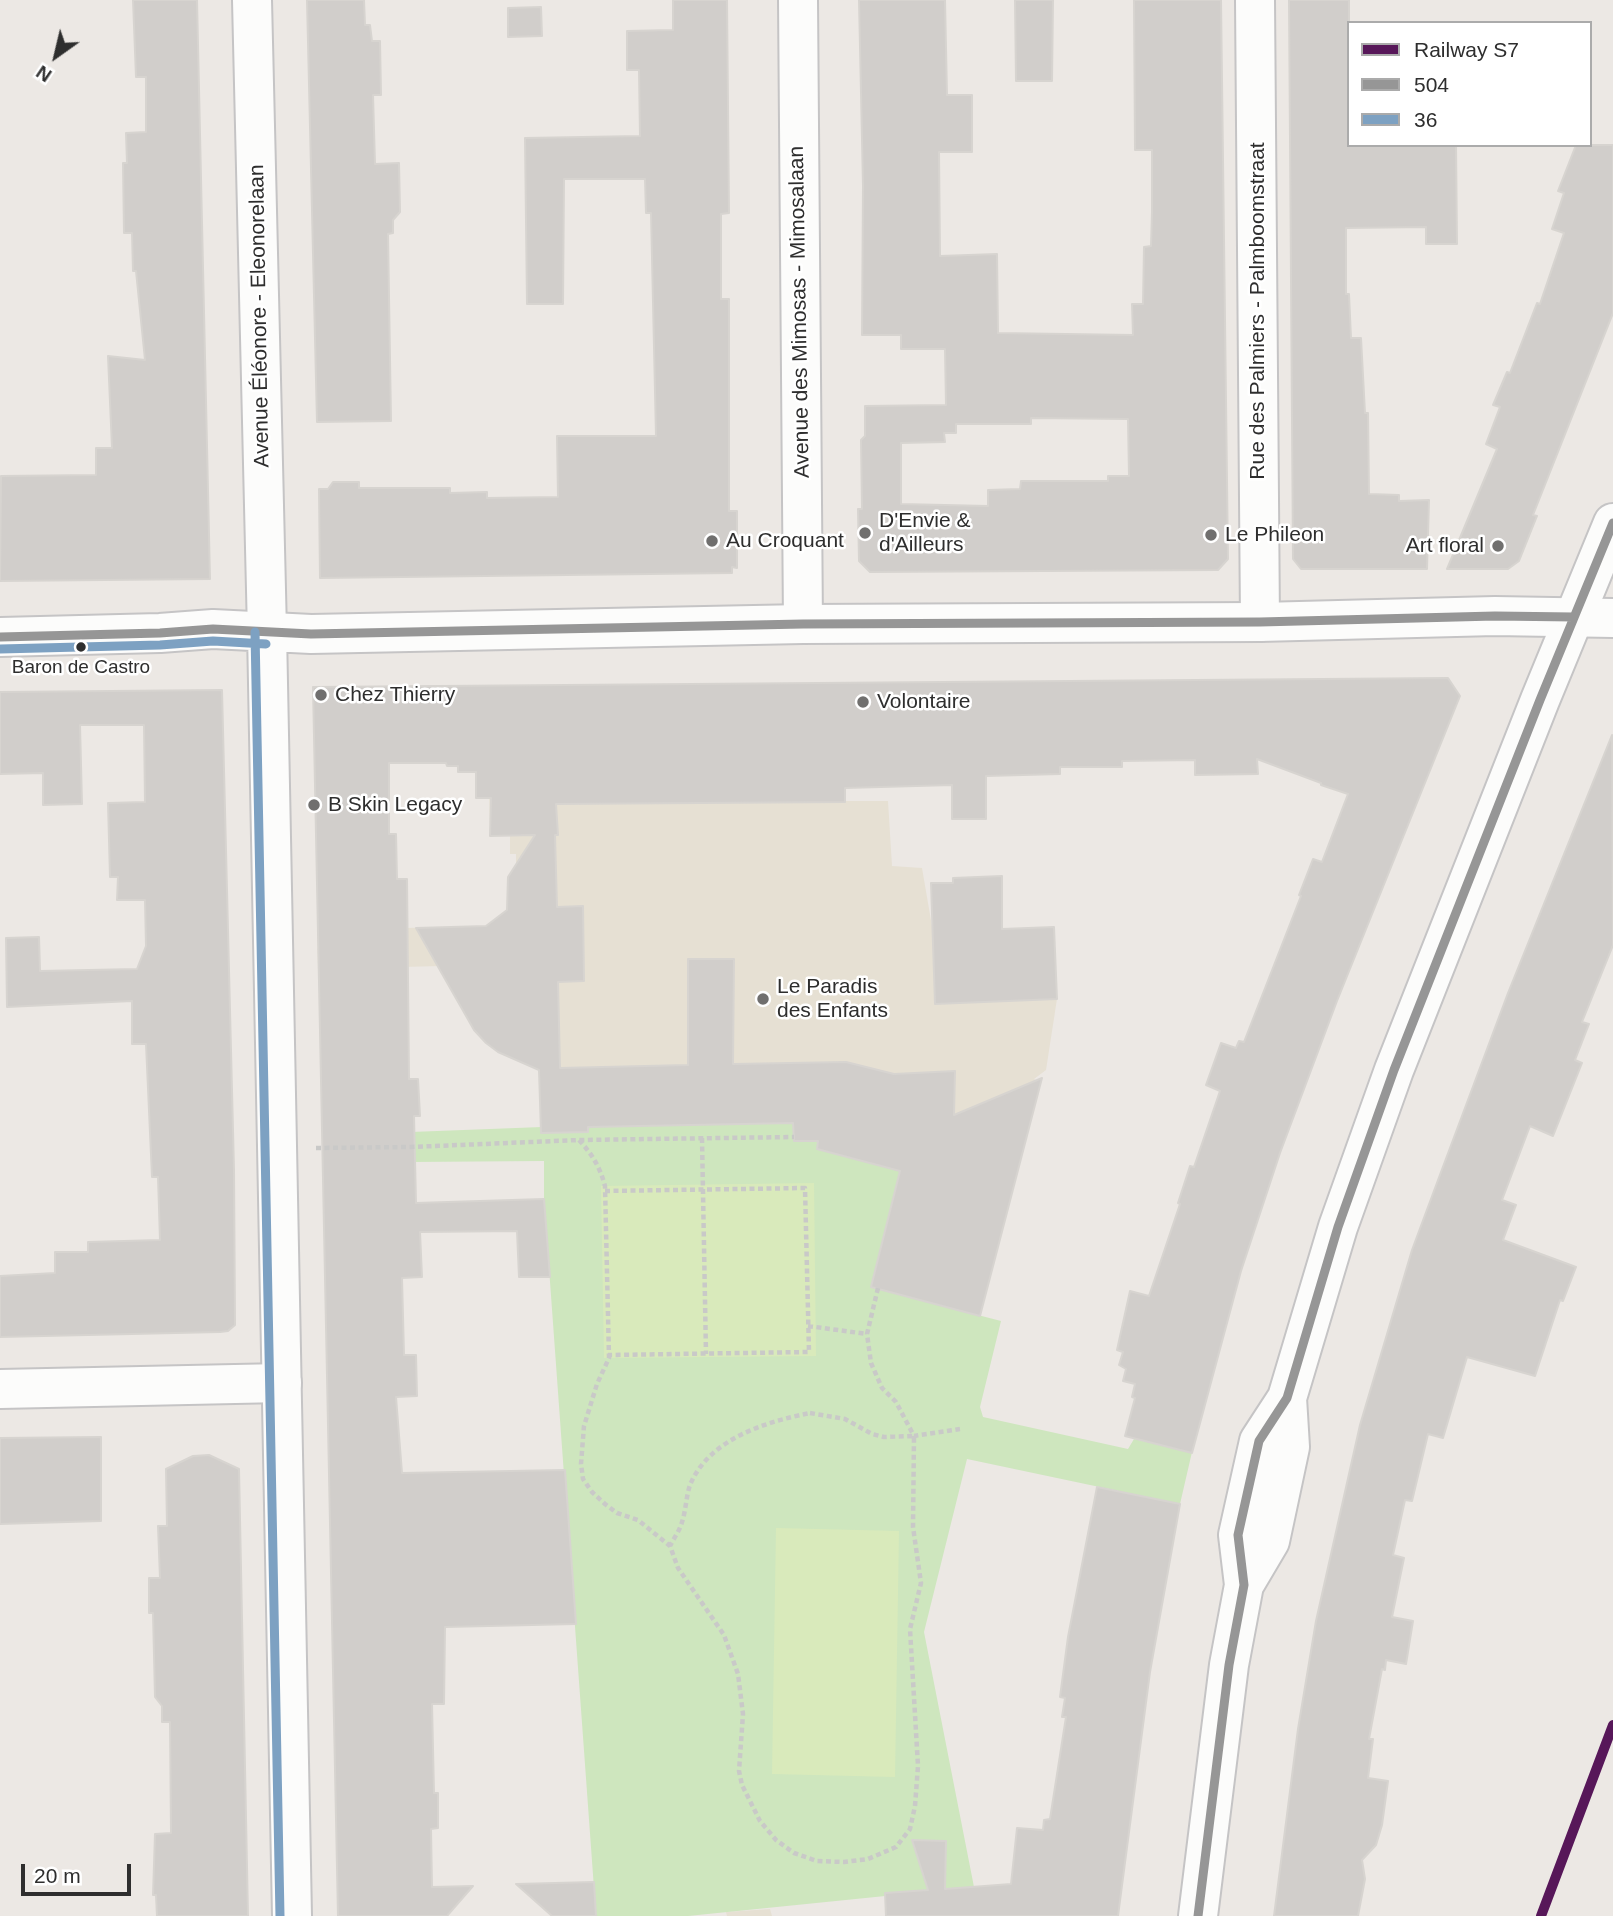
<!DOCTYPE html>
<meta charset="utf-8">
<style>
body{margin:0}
#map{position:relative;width:1613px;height:1916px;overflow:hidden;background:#ece8e4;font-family:Arial,sans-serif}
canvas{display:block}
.legend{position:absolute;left:1347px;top:21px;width:245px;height:126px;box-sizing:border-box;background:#fff;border:2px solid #ababab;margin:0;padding:9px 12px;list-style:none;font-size:21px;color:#2e2e2e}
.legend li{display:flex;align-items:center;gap:14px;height:35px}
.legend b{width:35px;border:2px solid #ababab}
.north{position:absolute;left:21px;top:21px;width:70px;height:70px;-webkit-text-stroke:5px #fff;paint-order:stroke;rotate:214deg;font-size:19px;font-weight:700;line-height:28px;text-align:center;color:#2e2e2e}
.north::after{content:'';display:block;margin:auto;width:24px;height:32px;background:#2e2e2e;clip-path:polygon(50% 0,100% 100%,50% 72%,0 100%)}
.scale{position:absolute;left:21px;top:1864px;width:110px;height:32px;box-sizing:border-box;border:4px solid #2e2e2e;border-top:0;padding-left:9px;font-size:21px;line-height:24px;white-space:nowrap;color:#2e2e2e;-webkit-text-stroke:5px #fff;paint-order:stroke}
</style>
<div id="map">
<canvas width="1613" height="1916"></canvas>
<ul class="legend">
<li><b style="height:9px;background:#571759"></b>Railway S7</li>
<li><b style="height:9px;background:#969696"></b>504</li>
<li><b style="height:9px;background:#7da1c2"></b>36</li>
</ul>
<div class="north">N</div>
<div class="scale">20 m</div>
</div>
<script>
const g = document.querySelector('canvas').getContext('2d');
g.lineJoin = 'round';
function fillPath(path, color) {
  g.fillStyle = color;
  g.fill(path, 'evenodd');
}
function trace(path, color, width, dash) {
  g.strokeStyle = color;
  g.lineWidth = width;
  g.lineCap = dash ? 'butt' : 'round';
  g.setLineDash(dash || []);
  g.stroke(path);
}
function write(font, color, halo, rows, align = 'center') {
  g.font = font + ' Arial,sans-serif';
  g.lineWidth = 5;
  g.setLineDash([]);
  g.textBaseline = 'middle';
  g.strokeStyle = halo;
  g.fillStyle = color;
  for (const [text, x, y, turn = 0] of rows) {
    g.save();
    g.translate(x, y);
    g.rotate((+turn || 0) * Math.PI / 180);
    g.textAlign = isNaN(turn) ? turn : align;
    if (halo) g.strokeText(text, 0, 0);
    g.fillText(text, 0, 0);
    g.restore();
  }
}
fillPath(new Path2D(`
 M 846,683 L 845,801 L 888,801 L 892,866 L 922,868 L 933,932 L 1054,927 L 1057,999 L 1046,1070 L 1034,1079 L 1041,1082 L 980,1316 L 889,1292 L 836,1122 L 588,1126 L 588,1132 L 543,1133 L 539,1069 L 498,1052 L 485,1041 L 483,1036 L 481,1038 L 465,1015 L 468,1014 L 442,966 L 318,969 L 317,930 L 491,926 L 492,921 L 499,916 L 516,907 L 507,881 L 509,874 L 516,870 L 516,854 L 510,854 L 510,836 L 490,836 L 487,686 Z
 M 770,1909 L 772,1916 L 727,1916 L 726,1912 Z`), '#e6e0d3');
fillPath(new Path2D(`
 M 836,1122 L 925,1157 L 889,1292 L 1001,1321 L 980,1407 L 983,1417 L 1128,1449 L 1134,1439 L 1192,1452 L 1180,1504 L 967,1459 L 924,1632 L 974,1887 L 688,1916 L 596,1916 L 544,1199 L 544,1161 L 410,1162 L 411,1132 L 542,1127 L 588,1132 L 588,1125 Z`), '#cee6be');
fillPath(new Path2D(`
 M 814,1183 L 816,1356 L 604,1358 L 601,1186 Z
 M 776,1528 L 899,1531 L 895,1777 L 772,1774 Z`), '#d9eabb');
const building = new Path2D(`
 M 133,0 L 197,0 L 210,579 L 0,581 L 1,476 L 96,475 L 96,448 L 112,448 L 108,356 L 145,360 L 136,271 L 133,271 L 132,233 L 124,233 L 123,163 L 127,163 L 126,133 L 146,132 L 146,77 L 136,77 Z
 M 307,0 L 364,0 L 365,25 L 370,25 L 372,41 L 380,41 L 381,95 L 373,95 L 375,164 L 399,163 L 400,212 L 393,220 L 393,233 L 388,234 L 391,421 L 317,422 Z
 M 673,0 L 727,0 L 729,213 L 721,214 L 721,299 L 729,299 L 729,511 L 737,511 L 737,568 L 732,567 L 732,573 L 320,578 L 319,489 L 328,489 L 333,482 L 359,482 L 359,488 L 450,488 L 450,493 L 487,492 L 487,498 L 558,497 L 557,436 L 656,436 L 651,213 L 646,213 L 645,179 L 564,179 L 563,304 L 527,304 L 525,138 L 640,136 L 639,70 L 627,70 L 627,31 L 673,30 Z
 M 859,0 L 945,0 L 947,95 L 972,95 L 972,152 L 939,152 L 940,256 L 997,254 L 998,333 L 1133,335 L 1132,304 L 1143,304 L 1144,247 L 1151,246 L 1152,212 L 1152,150 L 1135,150 L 1134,0 L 1221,0 L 1228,559 L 1218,570 L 870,572 L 859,561 L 858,509 L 862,509 L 861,440 L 865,436 L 865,406 L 946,405 L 945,349 L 901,349 L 901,335 L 862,335 L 863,186 ZM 1031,418 L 1128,419 L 1129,476 L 1108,476 L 1108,481 L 1021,481 L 1020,489 L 988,490 L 988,506 L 901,504 L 901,443 L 945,442 L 944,433 L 956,433 L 956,424 L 1031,424 Z
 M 1015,0 L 1053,0 L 1052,81 L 1016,81 Z
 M 1289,0 L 1349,0 L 1349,145 L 1456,145 L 1457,244 L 1426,244 L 1426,227 L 1346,228 L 1346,294 L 1349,294 L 1351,338 L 1361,338 L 1365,413 L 1368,413 L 1369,494 L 1399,495 L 1399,501 L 1429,500 L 1427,569 L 1301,569 L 1293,559 Z
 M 541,7 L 542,36 L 508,37 L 508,8 Z
 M 1576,145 L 1613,145 L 1613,313 L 1533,515 L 1537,516 L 1519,561 L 1508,569 L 1447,569 L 1497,449 L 1486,444 L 1500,407 L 1493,405 L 1507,372 L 1510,373 L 1537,303 L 1540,304 L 1564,233 L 1552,229 L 1564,193 L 1558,191 Z
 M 1448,678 L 1460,696 L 1337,1001 L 1280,1153 L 1241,1271 L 1192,1453 L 1125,1436 L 1135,1398 L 1132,1397 L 1135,1384 L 1123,1381 L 1126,1369 L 1119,1365 L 1123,1352 L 1117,1350 L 1130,1291 L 1149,1296 L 1180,1204 L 1178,1203 L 1190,1166 L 1194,1167 L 1220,1091 L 1206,1085 L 1221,1043 L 1236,1048 L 1239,1041 L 1244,1042 L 1301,896 L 1299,895 L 1313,859 L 1322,862 L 1348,794 L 1321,785 L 1321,783 L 1257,759 L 1258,774 L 1195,775 L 1195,760 L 1122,761 L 1122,767 L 1060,767 L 1060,774 L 986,776 L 986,819 L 952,819 L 952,785 L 845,788 L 845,802 L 556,804 L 558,835 L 555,835 L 557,907 L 583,906 L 584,981 L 558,982 L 560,1068 L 688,1065 L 688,959 L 734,959 L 733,1064 L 846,1062 L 894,1074 L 955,1071 L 954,1115 L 1042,1078 L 980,1316 L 871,1287 L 900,1171 L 817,1149 L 818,1141 L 794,1141 L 793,1123 L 588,1127 L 588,1132 L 541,1133 L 539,1070 L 498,1052 L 486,1043 L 474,1030 L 416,928 L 486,926 L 507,910 L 508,877 L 535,835 L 490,836 L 491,798 L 476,798 L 476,772 L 458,772 L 458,766 L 447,766 L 446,763 L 389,763 L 389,834 L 396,834 L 397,879 L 407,879 L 409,1079 L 418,1079 L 420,1116 L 414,1116 L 416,1203 L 544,1199 L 550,1277 L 519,1277 L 517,1231 L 420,1232 L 422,1277 L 402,1278 L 404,1355 L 416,1355 L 417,1396 L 396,1397 L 402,1473 L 565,1470 L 576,1624 L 445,1627 L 444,1704 L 432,1704 L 434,1793 L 438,1793 L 438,1828 L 431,1829 L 432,1887 L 473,1886 L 447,1916 L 338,1916 L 313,687 Z
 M 222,690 L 234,1170 L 235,1325 L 228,1331 L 220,1332 L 0,1337 L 0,1276 L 55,1273 L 55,1252 L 88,1252 L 88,1242 L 160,1240 L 158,1177 L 152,1177 L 146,1044 L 132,1044 L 132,1001 L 7,1007 L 6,938 L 39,937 L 40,971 L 137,969 L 146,946 L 145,900 L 117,900 L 118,877 L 110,877 L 108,803 L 145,802 L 144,725 L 80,725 L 82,804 L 43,805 L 43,773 L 0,774 L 0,692 Z
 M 1612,735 L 1613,945 L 1582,1022 L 1589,1024 L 1575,1060 L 1582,1063 L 1553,1136 L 1530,1126 L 1502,1200 L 1516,1205 L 1503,1240 L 1576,1267 L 1563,1301 L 1560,1300 L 1535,1376 L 1467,1357 L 1443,1438 L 1428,1434 L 1412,1501 L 1405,1500 L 1393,1555 L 1404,1558 L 1392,1617 L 1413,1621 L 1406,1664 L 1386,1660 L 1385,1670 L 1382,1669 L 1369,1739 L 1373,1739 L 1368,1778 L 1388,1781 L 1382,1825 L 1376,1845 L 1362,1860 L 1365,1879 L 1358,1916 L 1274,1916 L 1298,1729 L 1316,1621 L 1360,1425 L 1412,1250 L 1441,1172 L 1508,993 Z
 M 1002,876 L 1002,929 L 1054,927 L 1057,999 L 935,1004 L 931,883 L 953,883 L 953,878 Z
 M 101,1437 L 101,1521 L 0,1524 L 0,1438 Z
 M 209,1455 L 239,1469 L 248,1916 L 157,1916 L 156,1895 L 153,1895 L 155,1834 L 171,1833 L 170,1722 L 162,1722 L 162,1706 L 155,1697 L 153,1613 L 149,1613 L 149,1578 L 160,1578 L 158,1526 L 167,1526 L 166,1469 L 193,1456 Z
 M 1097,1487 L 1180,1504 L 1150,1672 L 1118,1916 L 886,1916 L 885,1893 L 928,1890 L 912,1840 L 946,1841 L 945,1889 L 1011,1884 L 1017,1828 L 1043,1830 L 1044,1820 L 1050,1819 L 1066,1717 L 1062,1717 L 1065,1698 L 1060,1697 L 1068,1637 Z
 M 594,1882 L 596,1916 L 552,1916 L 516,1884 Z`);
fillPath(building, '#d1cecb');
trace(building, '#d7d4d0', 2);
const minor = new Path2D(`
 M 252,0 L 267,632
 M 798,0 L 803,624
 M 1255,0 L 1260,622
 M 0,1389 L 282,1383
 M 1244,1585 L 1270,1541 L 1290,1447 L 1287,1398
 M 1198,1916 L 1229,1665 L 1244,1585 L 1238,1535 L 1259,1441 L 1287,1398 L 1338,1227 L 1394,1070 L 1540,700 L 1613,523`);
const tertiary = new Path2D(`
 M 267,632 L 292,1916
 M 0,637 L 160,633 L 213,629 L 311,634 L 803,624 L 1260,622 L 1495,616 L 1613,618`);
trace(minor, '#c5c4c5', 42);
trace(tertiary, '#c5c4c5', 42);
trace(new Path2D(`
 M 702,1138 L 706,1354
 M 579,1140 C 592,1154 600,1167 605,1186 L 609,1358 L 597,1384 L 584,1426 L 581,1464 L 583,1479 L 592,1492 L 605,1504 L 617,1513 L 638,1520 L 670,1546
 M 316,1148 L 411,1147 L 579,1140 L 794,1137
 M 605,1191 L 805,1188 L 809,1352 L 608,1355
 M 878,1288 L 867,1334 L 871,1363 L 882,1388 L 896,1402 L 914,1436 L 960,1429
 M 808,1326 L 867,1334
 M 810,1413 L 845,1419 L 872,1434 L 884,1437 L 914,1436 L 913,1527 L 921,1583 L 910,1629 L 918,1766 L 915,1806 L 910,1829 L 896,1847 L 868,1859 L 844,1862 L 817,1861 L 794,1853 L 776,1840 L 760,1821 L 742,1785 L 739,1771 L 743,1714 L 738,1674 L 724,1635 L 678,1568 L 670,1546 C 674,1538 680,1530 682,1522 C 686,1510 686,1497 690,1485 C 709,1439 765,1422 810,1413 Z`), '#c9c9c8', 4.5, [5, 3.5]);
trace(minor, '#fcfcfb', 38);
trace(tertiary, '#fcfcfb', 38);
trace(new Path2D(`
 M 0,637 L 160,633 L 213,629 L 311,634 L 803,624 L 1260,622 L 1495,616 L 1574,617
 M 1198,1916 L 1229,1665 L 1244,1585 L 1238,1535 L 1259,1441 L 1287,1398 L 1338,1227 L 1394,1070 L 1540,700 L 1613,523`), '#969696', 9);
trace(new Path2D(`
 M 255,632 L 280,1916
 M 0,649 L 160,645 L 213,641 L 266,644`), '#7da1c2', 9);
trace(new Path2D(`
 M 1541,1916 L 1613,1725`), '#571759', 10);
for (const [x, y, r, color] of [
 [865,533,7,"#706f6e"],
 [1211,535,7,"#706f6e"],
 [712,541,7,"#706f6e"],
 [1498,546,7,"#706f6e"],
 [81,647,6,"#2e2e2e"],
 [321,695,7,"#706f6e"],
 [863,702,7,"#706f6e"],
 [314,805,7,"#706f6e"],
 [763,999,7,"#706f6e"]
]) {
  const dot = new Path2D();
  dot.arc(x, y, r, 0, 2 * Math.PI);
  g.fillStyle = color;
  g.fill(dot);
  trace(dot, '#fff', 2.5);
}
write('19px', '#2e2e2e', '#fff', [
 ["Baron de Castro",81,668]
]);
write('21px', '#2e2e2e', '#fff', [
 ["Rue des Palmiers - Palmboomstraat",1258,311,-90],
 ["Avenue des Mimosas - Mimosalaan",800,312,-91],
 ["Avenue Éléonore - Eleonorelaan",260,316,-91]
]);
write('21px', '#2e2e2e', '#fff', [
 ["D'Envie &",879,521],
 ["d'Ailleurs",879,545],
 ["Le Phileon",1225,535],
 ["Au Croquant",726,541],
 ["Art floral",1484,546,"right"],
 ["Chez Thierry",335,695],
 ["Volontaire",877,702],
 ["B Skin Legacy",328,805],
 ["Le Paradis",777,987],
 ["des Enfants",777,1011]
], 'left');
</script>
